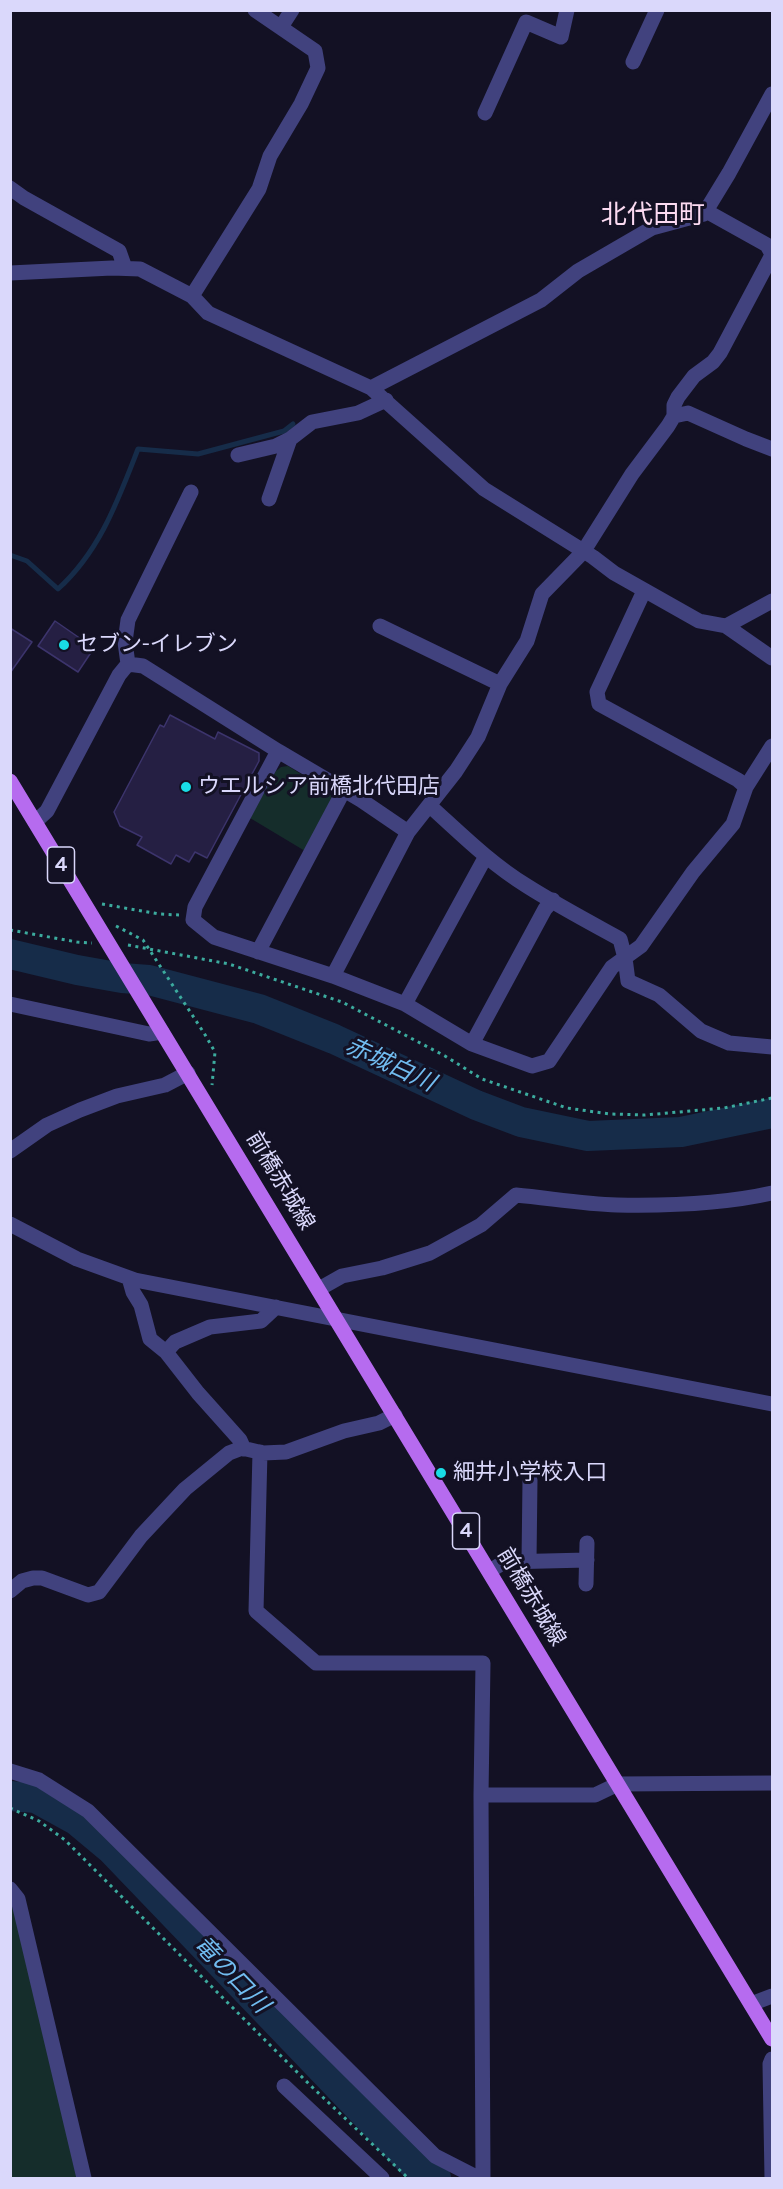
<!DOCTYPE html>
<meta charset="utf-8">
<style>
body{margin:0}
#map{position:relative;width:783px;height:2189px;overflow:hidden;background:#131124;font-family:Karla,sans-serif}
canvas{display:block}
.frame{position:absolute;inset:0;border:12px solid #dad8fb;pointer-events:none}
</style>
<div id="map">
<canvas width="783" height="2189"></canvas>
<div class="frame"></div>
</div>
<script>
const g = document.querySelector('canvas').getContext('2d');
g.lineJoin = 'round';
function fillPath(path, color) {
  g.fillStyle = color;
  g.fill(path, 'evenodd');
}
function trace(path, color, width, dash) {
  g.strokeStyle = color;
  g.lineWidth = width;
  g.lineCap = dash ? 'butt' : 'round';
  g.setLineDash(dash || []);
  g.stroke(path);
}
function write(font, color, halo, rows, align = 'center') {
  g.font = font + ' Karla,"Noto Sans JP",sans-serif';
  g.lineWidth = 6;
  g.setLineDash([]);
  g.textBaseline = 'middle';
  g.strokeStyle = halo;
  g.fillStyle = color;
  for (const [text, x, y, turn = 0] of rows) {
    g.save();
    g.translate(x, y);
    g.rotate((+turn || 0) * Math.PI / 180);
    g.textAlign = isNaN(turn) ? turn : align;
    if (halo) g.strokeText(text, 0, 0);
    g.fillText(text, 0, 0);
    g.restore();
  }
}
fillPath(new Path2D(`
 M 288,766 L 328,791 L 331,796 L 331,802 L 305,851 L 250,818 L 276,771 L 281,767 Z
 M 10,1894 L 80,2178 L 11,2178 Z`), '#152d2b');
trace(new Path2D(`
 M 10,555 L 27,561 L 58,589 C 100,551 118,500 138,449 L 198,454 L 284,431 L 293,424`), '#162c49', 5);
trace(new Path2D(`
 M 10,954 L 77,970 L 122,978 L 149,980 L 259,1009 L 334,1039 L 476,1105 L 521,1122 L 588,1136 L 681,1132 L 772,1113
 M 10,1796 L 36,1798 L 76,1820 L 112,1850 L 416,2167 L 436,2178`), '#162c49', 30);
const building = new Path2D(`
 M 55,621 L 94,648 L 78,672 L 38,646 Z
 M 10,628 L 32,642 L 10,673 Z
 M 170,715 L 215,739 L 218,732 L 259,753 L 259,761 L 207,858 L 195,852 L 189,862 L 176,855 L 171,864 L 137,845 L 142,837 L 120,826 L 114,812 L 160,725 L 164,727 Z`);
fillPath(building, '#251f43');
trace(building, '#3c346c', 1.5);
trace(new Path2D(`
 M 102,904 L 159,914 L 179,915
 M 116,926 L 143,940 L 204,1033 L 215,1052 L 212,1085
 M 10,930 L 77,942 L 92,943
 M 128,945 L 229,964 L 342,1002 L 445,1056 L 482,1079 L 567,1108 L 610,1114 L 645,1115 L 724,1108 L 772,1098
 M 10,1808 L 39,1821 L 65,1840 L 311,2086 L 408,2178`), '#3cab9e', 3, [3, 4.5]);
trace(new Path2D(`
 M 281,27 L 292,10
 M 633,62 L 657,10
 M 485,113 L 526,22 L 561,37 L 567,10
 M 10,188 L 24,198 L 119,251 L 125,268
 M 706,211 L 767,245 L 772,254
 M 10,273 L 112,268 L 140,269 L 192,296 L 208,313 L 371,388 L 484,489 L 593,557 L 614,573 L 699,621 L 726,626 L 772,658
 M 192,296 L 259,189 L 270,156 L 301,104 L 318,68 L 315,51 L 255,10
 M 371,388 L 541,300 L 578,271 L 652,228 L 704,214 L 729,173 L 772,94
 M 674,416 L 688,413 L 746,439 L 772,449
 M 238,455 L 276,446 L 290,439
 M 269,499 L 290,439 L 312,422 L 358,413 L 386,400
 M 644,591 L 597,692 L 599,704 L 738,780 L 746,787
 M 380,626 L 500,684
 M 726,626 L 772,601
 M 128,664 L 125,642 L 128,620 L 191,492
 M 278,751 L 195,907 L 193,920 L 214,937 L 333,976 L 408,832 L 456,771 L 478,737 L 500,684 L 527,641 L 542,594 L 583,552 L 632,474 L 668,426 L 674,416 L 674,405 L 678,397 L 694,376 L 713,362 L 720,353 L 772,255
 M 430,806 C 461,834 491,864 527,886 C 557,905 589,922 620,939 L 625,958 L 628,981 L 659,995 L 701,1031 L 729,1043 L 772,1047
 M 35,822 L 47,811 L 119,675 L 128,664 L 143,666 L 278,751 L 361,800 L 408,832
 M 258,952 L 344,790
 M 333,976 L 405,1004 L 472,1044 L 532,1066 L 549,1061 L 612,967 L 641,946 L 693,872 L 733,824 L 746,787 L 772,746
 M 10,1004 L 149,1034 L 162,1032
 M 405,1004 L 486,856
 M 472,1044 L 545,909 L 553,900
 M 10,1151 L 47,1125 L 80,1110 L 117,1096 L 165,1085 L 188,1073
 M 10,1224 L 77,1259 L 135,1280 L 772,1404
 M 129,1278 L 133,1292 L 141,1305 L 150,1339 L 166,1352 L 198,1393 L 240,1440 L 244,1449
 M 319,1289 L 342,1276 L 382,1268 L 430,1253 L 481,1225 L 516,1195 C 549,1198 583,1204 617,1205 C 668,1206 723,1204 772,1193
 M 166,1352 L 175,1342 L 210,1327 L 261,1321 L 276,1307
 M 260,1452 L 256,1611 L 316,1663 L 483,1663 L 481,1795
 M 529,1561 L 530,1480
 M 490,1571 L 504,1562 L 587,1560
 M 586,1584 L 587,1543
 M 10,1591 L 22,1581 L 33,1578 L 42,1578 L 88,1595 L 99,1592 L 141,1536 L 185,1489 L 229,1453 L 242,1448 L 263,1453 L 286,1452 L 344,1431 L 379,1423 L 395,1415
 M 10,1771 L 39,1780 L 88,1811 L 435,2156 L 478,2178
 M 10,1889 L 18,1899 L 84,2178
 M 751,2004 L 772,1996
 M 284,2086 L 382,2178
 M 483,2178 L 481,1795 L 595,1795 L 618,1784 L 772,1783
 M 772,2178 L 770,2064 L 772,2059`), '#41427e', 15);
trace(new Path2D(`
 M 10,781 L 772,2039`), '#b66bef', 15);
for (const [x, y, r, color] of [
 [64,645,6,"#19dde6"],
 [186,787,6,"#19dde6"],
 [441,1473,6,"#19dde6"]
]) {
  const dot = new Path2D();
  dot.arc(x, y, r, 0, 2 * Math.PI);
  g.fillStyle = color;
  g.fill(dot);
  trace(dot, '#131124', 2);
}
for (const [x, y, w] of [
 [61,865,27],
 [466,1531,27]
]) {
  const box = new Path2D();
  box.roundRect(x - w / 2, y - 18, w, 36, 4.5);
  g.fillStyle = '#131124';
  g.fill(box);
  trace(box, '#dad8fb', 1.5);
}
write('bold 21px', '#dad8fb', null, [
 ["4",61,865],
 ["4",466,1531]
]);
write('22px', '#dad8fb', '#131124', [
 ["セブン-イレブン",76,645],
 ["ウエルシア前橋北代田店",198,787],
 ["細井小学校入口",453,1473]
], 'left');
write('22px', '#dad8fb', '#131124', [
 ["前橋赤城線",280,1181,59],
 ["前橋赤城線",531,1597,59]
]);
write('italic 24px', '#71bcf0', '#131124', [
 ["赤城白川",390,1065,25],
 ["竜の口川",231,1975,46]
]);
write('26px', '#fbdaf1', '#131124', [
 ["北代田町",653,216]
]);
</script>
